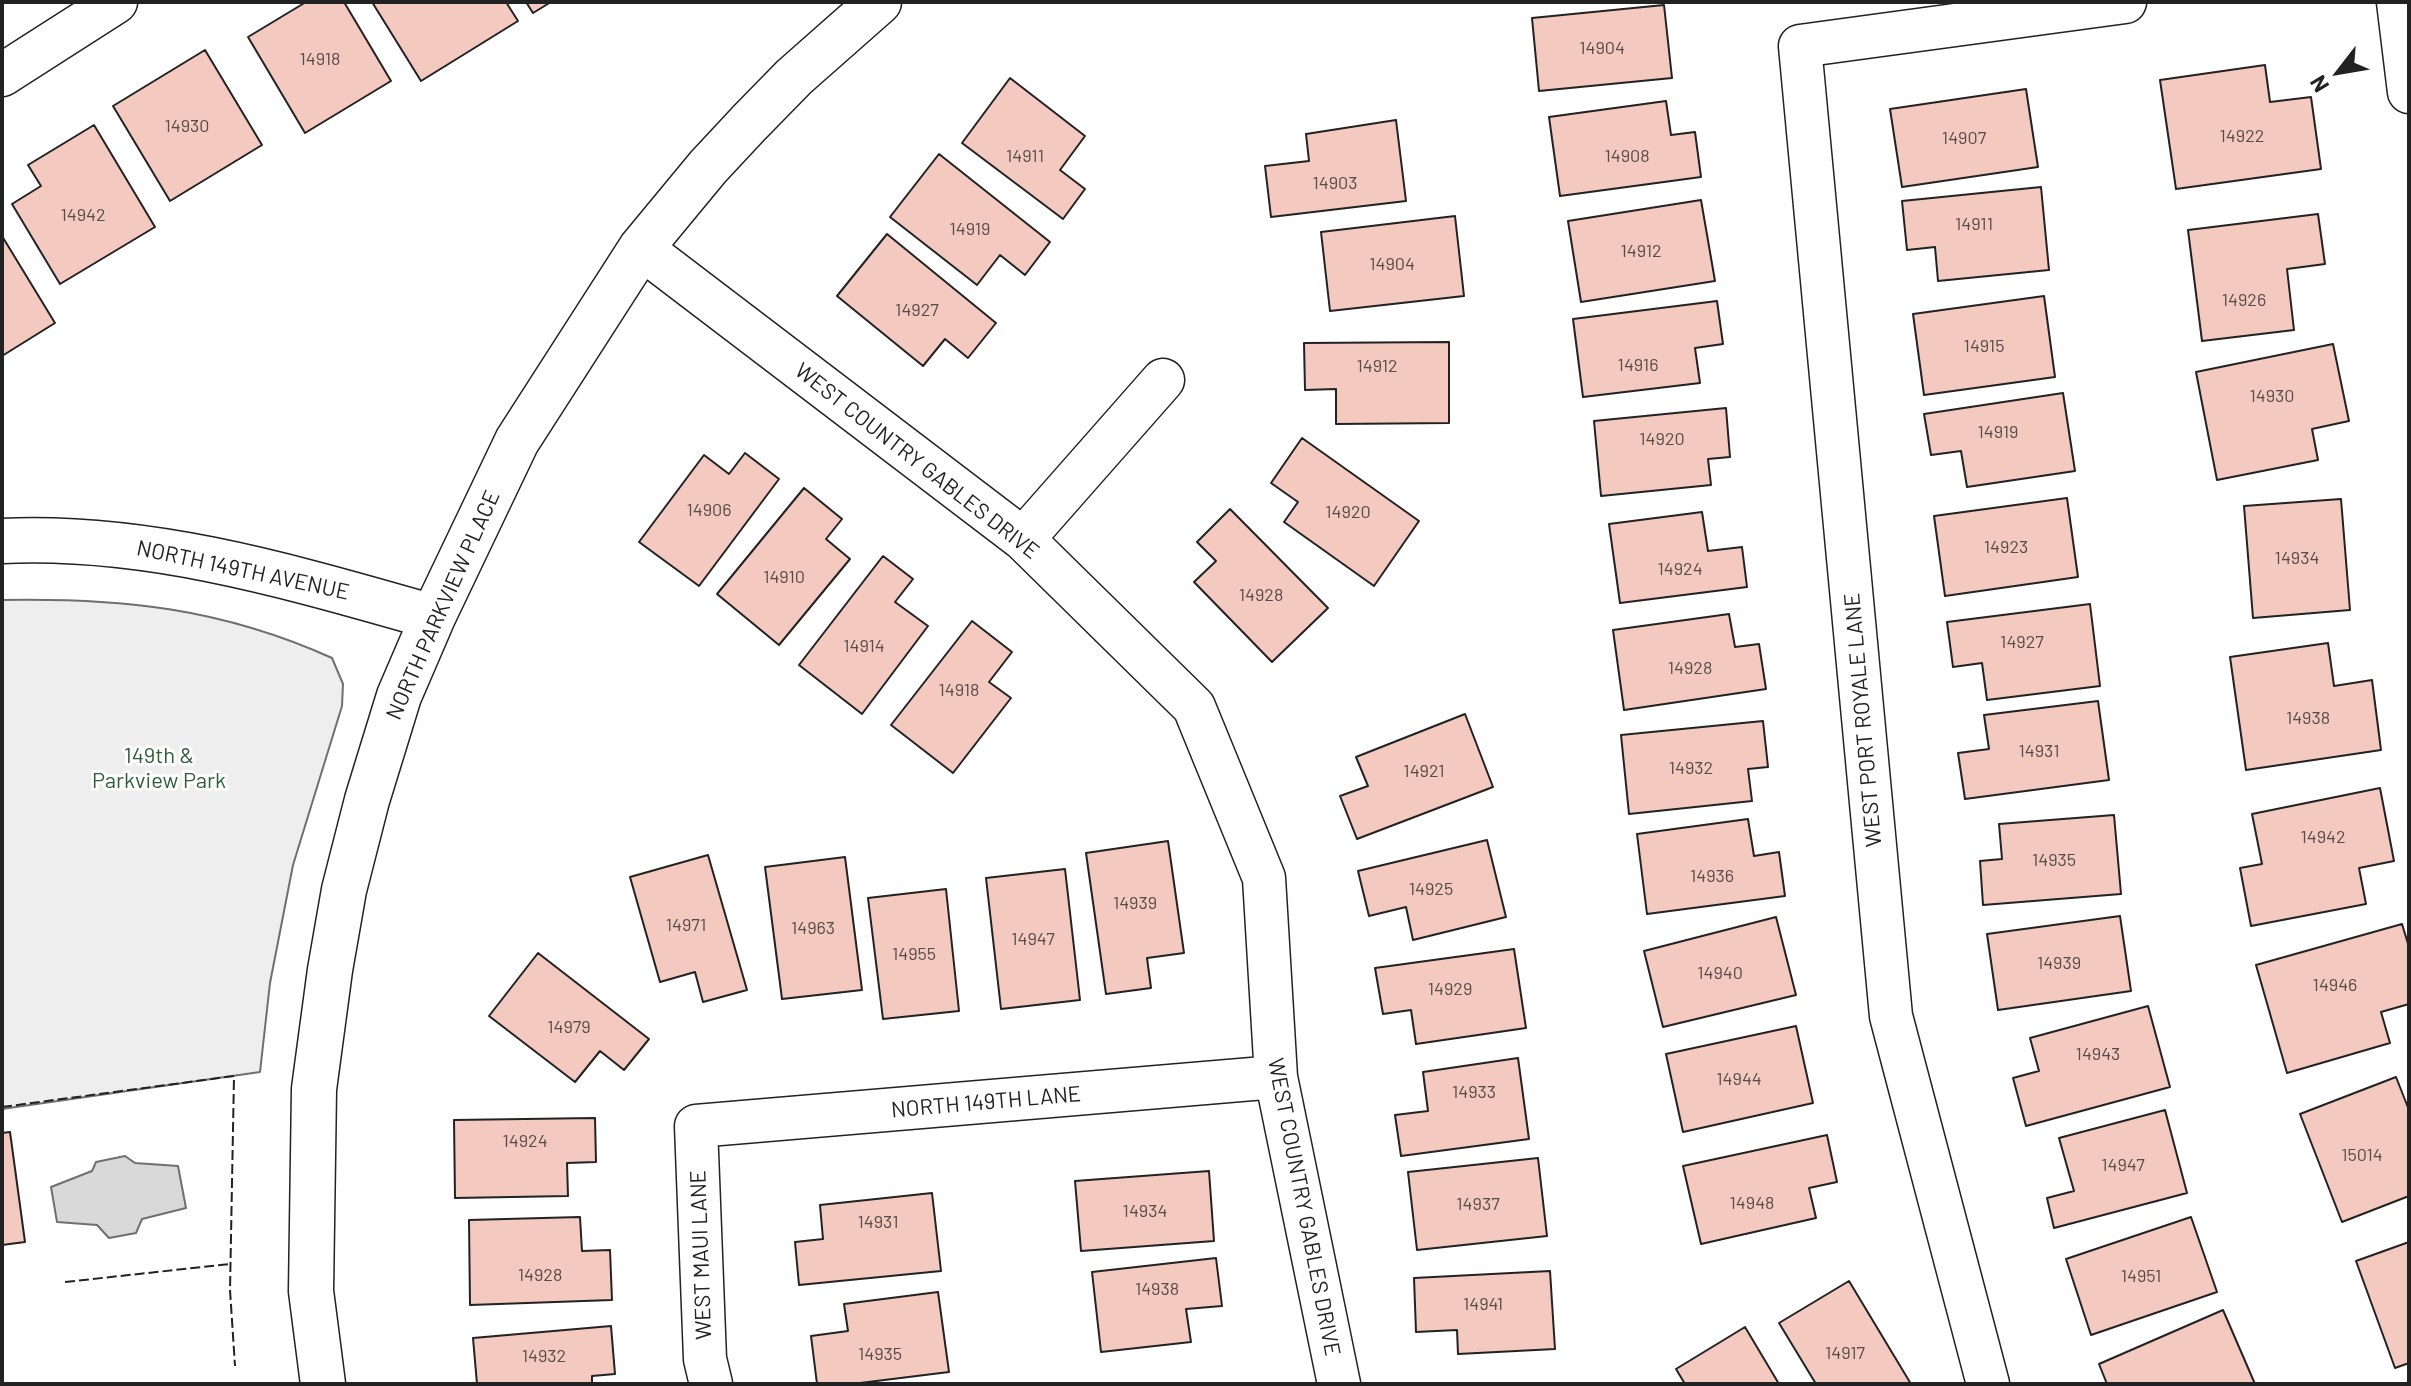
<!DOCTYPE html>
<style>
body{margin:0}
#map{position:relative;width:2411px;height:1386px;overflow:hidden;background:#fff;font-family:Barlow,sans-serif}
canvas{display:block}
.frame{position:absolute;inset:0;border:4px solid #222;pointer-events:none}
.north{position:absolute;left:2299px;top:32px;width:80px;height:80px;-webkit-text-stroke:6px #fff;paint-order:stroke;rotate:239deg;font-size:22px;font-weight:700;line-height:32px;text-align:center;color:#222}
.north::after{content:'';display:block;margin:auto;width:28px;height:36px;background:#222;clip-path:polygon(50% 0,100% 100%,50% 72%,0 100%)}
</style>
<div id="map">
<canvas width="2411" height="1386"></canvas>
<div class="frame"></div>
<div class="north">N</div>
</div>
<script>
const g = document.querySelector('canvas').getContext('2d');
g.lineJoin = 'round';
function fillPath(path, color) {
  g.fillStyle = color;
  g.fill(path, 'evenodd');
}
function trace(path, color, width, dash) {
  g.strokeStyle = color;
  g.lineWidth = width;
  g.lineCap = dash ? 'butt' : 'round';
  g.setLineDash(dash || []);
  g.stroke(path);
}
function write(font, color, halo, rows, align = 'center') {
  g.font = font + ' Barlow,sans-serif';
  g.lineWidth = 6;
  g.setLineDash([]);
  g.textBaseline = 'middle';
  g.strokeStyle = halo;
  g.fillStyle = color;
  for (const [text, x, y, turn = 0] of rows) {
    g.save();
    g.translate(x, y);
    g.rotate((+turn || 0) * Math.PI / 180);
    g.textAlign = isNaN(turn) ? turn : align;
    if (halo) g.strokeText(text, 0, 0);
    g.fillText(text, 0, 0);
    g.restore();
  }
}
const green = new Path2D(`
 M 2,600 C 123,598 221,608 332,658 L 343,684 L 342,706 L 293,865 L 270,983 L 260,1072 L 2,1109 Z`);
fillPath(green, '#eee');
trace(green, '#6f6f6f', 2);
const water = new Path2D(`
 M 125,1156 L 135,1163 L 178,1166 L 186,1208 L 142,1219 L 136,1233 L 109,1238 L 97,1225 L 57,1222 L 51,1187 L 92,1171 L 96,1162 Z`);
fillPath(water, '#d9d9d9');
trace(water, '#6f6f6f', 2);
const building = new Path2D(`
 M 306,2 L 344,2 L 391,81 L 305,133 L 248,37 Z
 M 372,2 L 506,2 L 518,21 L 421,81 Z
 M 526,2 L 551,2 L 533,13 Z
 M 1664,5 L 1672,78 L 1539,91 L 1532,18 Z
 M 205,50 L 262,145 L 170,201 L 113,106 Z
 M 2265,65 L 2270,102 L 2311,97 L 2321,169 L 2176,189 L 2160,80 Z
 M 1010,78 L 1085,136 L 1060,170 L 1085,189 L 1063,219 L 962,143 Z
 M 2026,89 L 2038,167 L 1902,187 L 1890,109 Z
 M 1666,101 L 1671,135 L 1695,132 L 1701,177 L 1560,196 L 1549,117 Z
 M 1396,120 L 1406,201 L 1271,217 L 1265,166 L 1309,161 L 1306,134 Z
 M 94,125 L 155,227 L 60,284 L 12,204 L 41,186 L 28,165 Z
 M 939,154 L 1050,242 L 1025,275 L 1000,255 L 977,285 L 890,217 Z
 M 2041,187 L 2049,270 L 1938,281 L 1935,247 L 1907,250 L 1902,201 Z
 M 1701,200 L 1715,281 L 1581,302 L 1568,221 Z
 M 2318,214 L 2325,264 L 2287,269 L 2294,330 L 2202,341 L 2188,230 Z
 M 1455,216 L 1464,296 L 1330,311 L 1321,232 Z
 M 887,234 L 996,323 L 968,358 L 945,339 L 923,366 L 837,296 Z
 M 2,236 L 55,323 L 2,356 Z
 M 2044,296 L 2055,377 L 1924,395 L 1913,314 Z
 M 1717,301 L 1723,344 L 1695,348 L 1700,383 L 1583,397 L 1573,319 Z
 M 1449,342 L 1449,423 L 1336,424 L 1336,389 L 1305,390 L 1304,343 Z
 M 2333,344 L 2349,421 L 2312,429 L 2318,460 L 2217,480 L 2196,372 Z
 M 2063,393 L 2075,471 L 1967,487 L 1961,451 L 1931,455 L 1924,414 Z
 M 1726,408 L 1730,457 L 1708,459 L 1711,485 L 1601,496 L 1594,421 Z
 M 1302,438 L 1419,521 L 1374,586 L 1284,522 L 1298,502 L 1271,483 Z
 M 745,453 L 779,479 L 699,586 L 639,542 L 704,455 L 729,474 Z
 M 804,488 L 842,519 L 826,539 L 850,559 L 779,645 L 717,594 Z
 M 2067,498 L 2078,577 L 1945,596 L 1934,516 Z
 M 2341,499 L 2350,610 L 2253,618 L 2244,506 Z
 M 1230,509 L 1328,608 L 1272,662 L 1194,582 L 1216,561 L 1197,542 Z
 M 1702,512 L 1708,551 L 1742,547 L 1747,587 L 1620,603 L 1609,524 Z
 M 883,556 L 913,579 L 895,602 L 928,626 L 862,714 L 799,665 Z
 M 2090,604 L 2100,686 L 1987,700 L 1982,663 L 1953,667 L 1947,622 Z
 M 1729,614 L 1735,647 L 1759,644 L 1766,689 L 1624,710 L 1613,630 Z
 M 972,621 L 1012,652 L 989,682 L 1011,698 L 953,773 L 891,725 Z
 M 2328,643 L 2334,686 L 2372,680 L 2381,750 L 2246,770 L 2230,657 Z
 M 2098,701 L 2109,780 L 1965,799 L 1958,753 L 1989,749 L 1984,715 Z
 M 1465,714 L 1493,787 L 1357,839 L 1340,796 L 1368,786 L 1356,757 Z
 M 1763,721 L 1768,767 L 1748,769 L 1752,801 L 1629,814 L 1621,735 Z
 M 2380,788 L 2394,861 L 2359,868 L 2366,904 L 2251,926 L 2240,868 L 2262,864 L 2252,814 Z
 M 2114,815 L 2121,894 L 1983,905 L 1980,861 L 2002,859 L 1999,824 Z
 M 1748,819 L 1754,856 L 1779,852 L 1785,896 L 1647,914 L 1637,834 Z
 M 1487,840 L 1506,917 L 1413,940 L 1406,907 L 1369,916 L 1358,871 Z
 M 1168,841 L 1184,953 L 1147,958 L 1151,988 L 1106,994 L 1086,853 Z
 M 708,855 L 747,990 L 703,1002 L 695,972 L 660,982 L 630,877 Z
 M 845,857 L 862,990 L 782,999 L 765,867 Z
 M 1065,869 L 1080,1000 L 1001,1009 L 986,878 Z
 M 946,889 L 959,1011 L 883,1019 L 868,898 Z
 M 2120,916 L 2131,991 L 1998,1010 L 1987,934 Z
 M 1776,917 L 1796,995 L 1663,1027 L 1644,951 Z
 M 2402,924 L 2409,947 L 2409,1004 L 2381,1012 L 2390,1043 L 2287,1073 L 2256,965 Z
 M 1514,949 L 1526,1028 L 1416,1044 L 1411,1010 L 1383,1014 L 1375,968 Z
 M 538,953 L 649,1039 L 624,1070 L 600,1051 L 575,1082 L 489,1016 Z
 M 2148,1006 L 2170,1087 L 2026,1126 L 2013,1078 L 2039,1071 L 2030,1038 Z
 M 1796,1026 L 1813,1103 L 1683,1132 L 1666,1054 Z
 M 1518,1058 L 1529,1139 L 1401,1156 L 1395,1115 L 1428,1111 L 1423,1072 Z
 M 2396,1077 L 2409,1110 L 2409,1196 L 2342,1222 L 2300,1114 Z
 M 2165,1110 L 2187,1193 L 2054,1228 L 2047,1198 L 2074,1191 L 2059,1138 Z
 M 595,1118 L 596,1162 L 567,1163 L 568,1196 L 455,1198 L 454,1120 Z
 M 10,1132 L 25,1242 L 2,1245 L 2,1133 Z
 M 1827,1135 L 1837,1182 L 1809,1188 L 1816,1218 L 1701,1244 L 1683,1166 Z
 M 1538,1158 L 1547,1236 L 1417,1250 L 1408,1172 Z
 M 1209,1171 L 1214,1241 L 1081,1251 L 1075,1181 Z
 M 932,1193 L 941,1271 L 799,1285 L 795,1242 L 823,1239 L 820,1205 Z
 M 580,1217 L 582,1251 L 610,1250 L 612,1300 L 470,1305 L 469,1220 Z
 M 2191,1217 L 2217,1292 L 2091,1335 L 2066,1259 Z
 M 2409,1242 L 2409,1363 L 2395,1368 L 2356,1261 Z
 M 1216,1258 L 1222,1306 L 1186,1309 L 1191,1342 L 1101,1352 L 1092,1272 Z
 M 1550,1271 L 1555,1349 L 1458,1354 L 1457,1330 L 1416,1332 L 1414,1278 Z
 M 1849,1281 L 1911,1384 L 1816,1384 L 1779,1323 Z
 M 938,1292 L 949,1372 L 852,1384 L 817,1384 L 811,1336 L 848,1331 L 844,1304 Z
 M 2223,1310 L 2255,1384 L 2107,1384 L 2099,1364 Z
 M 611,1326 L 615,1374 L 592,1376 L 592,1384 L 477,1384 L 473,1338 Z
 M 1745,1327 L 1779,1384 L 1685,1384 L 1676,1369 Z`);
fillPath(building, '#f3c9c0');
trace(building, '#222', 2);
const street = new Path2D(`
 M 2398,2 L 2409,92
 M 2,75 L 116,2
 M 641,248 L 1023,539 L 1194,707 L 1264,878 L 1276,1077 L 1339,1384
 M 1023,539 L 1163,380
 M 711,1384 L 705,1359 L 696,1126 L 1276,1077
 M 1988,1384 L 1891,1016 L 1800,46 L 2125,2`);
const secondary = new Path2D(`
 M 2,541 C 149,534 292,577 433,617
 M 323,1384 L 311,1291 L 314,1089 L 330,970 L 344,890 L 367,800 L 399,696 L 433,617 L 517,441 L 641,248 L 708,167 L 749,123 L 794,77 L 879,2`);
trace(street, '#222', 45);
trace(secondary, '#222', 47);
trace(street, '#fff', 42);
trace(secondary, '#fff', 44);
trace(new Path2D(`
 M 2,1107 L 234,1076 L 230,1290 L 235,1366
 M 65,1282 L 230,1264`), '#222', 2, [10, 4]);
write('18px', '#564c4a', null, [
 ["14904",1602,48],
 ["14918",320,59],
 ["14930",187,126],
 ["14922",2242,136],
 ["14907",1964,138],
 ["14911",1025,156],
 ["14908",1627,156],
 ["14903",1335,183],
 ["14942",83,215],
 ["14911",1974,224],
 ["14919",970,229],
 ["14912",1641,251],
 ["14904",1392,264],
 ["14926",2244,300],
 ["14927",917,310],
 ["14915",1984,346],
 ["14916",1638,365],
 ["14912",1377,366],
 ["14930",2272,396],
 ["14919",1998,432],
 ["14920",1662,439],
 ["14906",709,510],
 ["14920",1348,512],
 ["14923",2006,547],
 ["14934",2297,558],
 ["14924",1680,569],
 ["14910",784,577],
 ["14928",1261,595],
 ["14927",2022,642],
 ["14914",864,646],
 ["14928",1690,668],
 ["14918",959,690],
 ["14938",2308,718],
 ["14931",2039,751],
 ["14932",1691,768],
 ["14921",1424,771],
 ["14942",2323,837],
 ["14935",2054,860],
 ["14936",1712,876],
 ["14925",1431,889],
 ["14939",1135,903],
 ["14971",686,925],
 ["14963",813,928],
 ["14947",1033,939],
 ["14955",914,954],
 ["14939",2059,963],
 ["14940",1720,973],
 ["14946",2335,985],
 ["14929",1450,989],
 ["14979",569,1027],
 ["14943",2098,1054],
 ["14944",1739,1079],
 ["14933",1474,1092],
 ["14924",525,1141],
 ["15014",2362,1155],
 ["14947",2123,1165],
 ["14948",1752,1203],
 ["14937",1478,1204],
 ["14934",1145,1211],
 ["14931",878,1222],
 ["14928",540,1275],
 ["14951",2141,1276],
 ["14938",1157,1289],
 ["14941",1483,1304],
 ["14917",1845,1353],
 ["14935",880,1354],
 ["14932",544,1356]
]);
write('22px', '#222', '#fff', [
 ["WEST COUNTRY GABLES DRIVE",917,461,38],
 ["NORTH 149TH AVENUE",243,570,12],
 ["NORTH PARKVIEW PLACE",443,605,-66],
 ["WEST PORT ROYALE LANE",1863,720,-95],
 ["NORTH 149TH LANE",986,1102,-5],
 ["WEST COUNTRY GABLES DRIVE",1304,1207,79],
 ["WEST MAUI LANE",701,1255,-92]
]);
write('22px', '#2f5e38', '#fff', [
 ["149th &",159,756],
 ["Parkview Park",159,781]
]);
</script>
